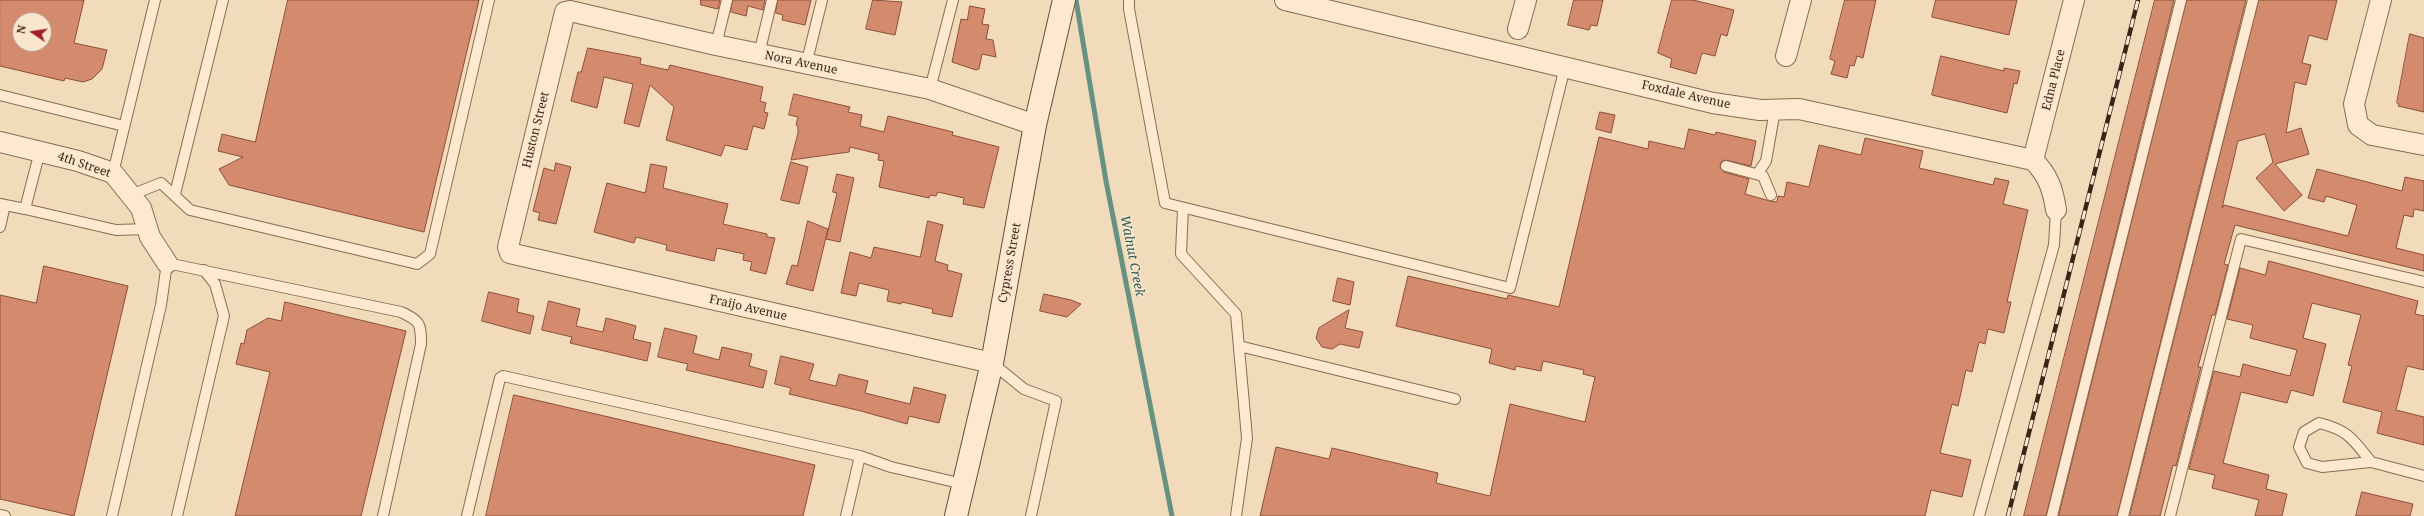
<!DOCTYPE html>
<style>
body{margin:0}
#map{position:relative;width:2424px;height:516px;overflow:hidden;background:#f2dbbb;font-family:"Noto Serif",serif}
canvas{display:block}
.north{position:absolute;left:12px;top:12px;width:40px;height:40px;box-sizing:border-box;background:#f9e6cc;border:1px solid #ac9985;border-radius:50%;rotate:283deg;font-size:11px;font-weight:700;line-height:16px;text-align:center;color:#38251a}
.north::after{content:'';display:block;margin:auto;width:14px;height:18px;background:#a01e2f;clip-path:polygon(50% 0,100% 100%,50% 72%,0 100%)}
</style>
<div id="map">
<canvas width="2424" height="516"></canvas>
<div class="north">N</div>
</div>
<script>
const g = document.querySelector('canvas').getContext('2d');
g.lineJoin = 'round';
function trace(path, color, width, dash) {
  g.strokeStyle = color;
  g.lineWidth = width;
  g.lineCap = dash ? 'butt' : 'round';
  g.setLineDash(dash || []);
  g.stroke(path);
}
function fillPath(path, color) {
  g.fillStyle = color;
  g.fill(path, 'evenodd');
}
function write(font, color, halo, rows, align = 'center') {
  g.font = font + ' "Noto Serif",serif';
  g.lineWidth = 3;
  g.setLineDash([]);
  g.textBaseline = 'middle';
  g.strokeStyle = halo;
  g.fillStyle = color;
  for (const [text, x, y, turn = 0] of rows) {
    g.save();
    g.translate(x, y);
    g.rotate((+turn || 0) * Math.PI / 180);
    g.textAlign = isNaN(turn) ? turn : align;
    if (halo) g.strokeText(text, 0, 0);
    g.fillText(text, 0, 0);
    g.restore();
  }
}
trace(new Path2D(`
 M 1076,0 L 1106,181 L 1172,516`), '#679181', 5);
const building = new Path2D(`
 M 0,0 L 84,0 L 74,43 L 107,50 L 102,69 L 92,79 L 83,82 L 65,78 L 64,81 L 0,66 ZM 20,20 L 44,20 L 44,44 L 20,44 Z
 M 288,0 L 479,0 L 424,232 L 229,185 L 219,169 L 243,157 L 218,151 L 222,134 L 255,142 Z
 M 701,0 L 720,0 L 718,9 L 701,5 Z
 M 733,0 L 765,0 L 763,10 L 748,6 L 746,16 L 731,12 Z
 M 778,0 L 811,0 L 805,25 L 782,20 L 783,15 L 776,13 Z
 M 873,0 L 902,2 L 895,35 L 866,29 Z
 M 1574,0 L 1603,0 L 1597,26 L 1591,25 L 1589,30 L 1568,25 Z
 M 1672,0 L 1693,0 L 1734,10 L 1727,36 L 1721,34 L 1715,56 L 1702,53 L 1696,74 L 1670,67 L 1672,59 L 1658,53 Z
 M 1845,0 L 1876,0 L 1863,58 L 1857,56 L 1854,66 L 1850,65 L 1847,78 L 1831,74 L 1835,61 L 1830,59 Z
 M 1936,0 L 2017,0 L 2009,35 L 1932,17 Z
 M 2155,0 L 2174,0 L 2046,516 L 2024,516 Z
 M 2187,0 L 2246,0 L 2117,516 L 2059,516 Z
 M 2259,0 L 2337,0 L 2327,40 L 2309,35 L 2302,63 L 2311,65 L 2306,85 L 2295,82 L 2286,133 L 2301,128 L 2309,154 L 2275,164 L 2302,195 L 2284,211 L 2256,178 L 2273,162 L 2265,134 L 2238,141 L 2222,208 L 2224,205 L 2348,236 L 2357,205 L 2326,196 L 2324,202 L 2308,198 L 2317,169 L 2402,191 L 2405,177 L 2424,181 L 2424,211 L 2414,209 L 2413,217 L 2404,215 L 2396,248 L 2424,255 L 2424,271 L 2235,225 L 2224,264 L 2228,265 L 2215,315 L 2212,315 L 2198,367 L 2201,367 L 2176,466 L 2173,465 L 2160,516 L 2130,516 Z
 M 970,6 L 985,9 L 982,24 L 989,25 L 986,39 L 993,40 L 996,57 L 982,54 L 979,69 L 976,70 L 952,62 L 961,19 L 967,20 Z
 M 2410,34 L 2424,38 L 2424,112 L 2398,106 L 2399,104 L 2397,103 Z
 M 588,48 L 641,58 L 640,64 L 668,70 L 670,65 L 763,87 L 760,101 L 766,103 L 764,112 L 768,113 L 764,129 L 753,126 L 747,150 L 725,145 L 721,156 L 666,140 L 674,107 L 650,85 L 639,127 L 624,123 L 633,84 L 604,77 L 597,108 L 571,101 L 578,72 L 581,72 Z
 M 1941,56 L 2004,71 L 2004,68 L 2020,71 L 2017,84 L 2014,83 L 2007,113 L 1932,95 Z
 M 794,94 L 850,107 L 848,112 L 862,115 L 860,126 L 884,132 L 888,116 L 953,132 L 952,135 L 999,147 L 984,208 L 963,204 L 964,198 L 938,192 L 936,196 L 930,195 L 929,198 L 879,187 L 884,161 L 878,160 L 879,154 L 850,147 L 849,152 L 791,160 L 798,133 L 798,126 L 796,125 L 798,117 L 789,115 Z
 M 1600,112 L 1615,115 L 1611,133 L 1596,129 Z
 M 1689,129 L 1715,135 L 1716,132 L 1756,141 L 1751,166 L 1725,160 L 1721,162 L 1720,167 L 1724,172 L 1749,179 L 1745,194 L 1770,201 L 1777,202 L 1778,196 L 1784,197 L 1787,182 L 1809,187 L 1819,145 L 1861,155 L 1865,138 L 1923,151 L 1919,168 L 1993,185 L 1995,178 L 2009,181 L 2003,204 L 2028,210 L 2007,302 L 2011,302 L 2004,333 L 1988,329 L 1985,344 L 1979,342 L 1972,372 L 1966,370 L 1958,406 L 1952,404 L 1940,453 L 1971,460 L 1962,497 L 1931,490 L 1925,516 L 1260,516 L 1276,447 L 1329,459 L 1332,448 L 1438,473 L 1436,483 L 1490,496 L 1510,404 L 1585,422 L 1595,377 L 1583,374 L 1584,370 L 1543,361 L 1541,371 L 1516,366 L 1515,370 L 1489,363 L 1492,349 L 1396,326 L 1408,276 L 1507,299 L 1508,295 L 1559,307 L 1599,137 L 1648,149 L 1649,141 L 1684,149 Z
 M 791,162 L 808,167 L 799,204 L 781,200 Z
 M 556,163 L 571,167 L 556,224 L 538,220 L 540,213 L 533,211 L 544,168 L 554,171 Z
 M 651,164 L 667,167 L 663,188 L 728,204 L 723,224 L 767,234 L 767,237 L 775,238 L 766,274 L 750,270 L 752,262 L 743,260 L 744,254 L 717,248 L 714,261 L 666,250 L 667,245 L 636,237 L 634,243 L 594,232 L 607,183 L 645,193 Z
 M 837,174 L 854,178 L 840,242 L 826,239 L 837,193 L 833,192 Z
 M 808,221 L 828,229 L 813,291 L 786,284 L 792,265 L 797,266 Z
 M 928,221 L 943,225 L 935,261 L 948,265 L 947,270 L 962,274 L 952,317 L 932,313 L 933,309 L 902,302 L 901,304 L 887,301 L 889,290 L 859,283 L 856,296 L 841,293 L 850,252 L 871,258 L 874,247 L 920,257 Z
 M 2269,261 L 2418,301 L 2415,314 L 2424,316 L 2424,370 L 2407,366 L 2396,410 L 2424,417 L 2424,445 L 2377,433 L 2382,412 L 2343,402 L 2352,366 L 2348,365 L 2361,315 L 2312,303 L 2303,338 L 2326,344 L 2313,396 L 2291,390 L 2287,403 L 2241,392 L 2223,463 L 2269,475 L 2266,489 L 2287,494 L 2282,516 L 2255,516 L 2259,500 L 2212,488 L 2215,475 L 2189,469 L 2214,371 L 2240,377 L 2243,364 L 2290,376 L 2297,350 L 2250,338 L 2253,325 L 2227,319 L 2240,268 L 2265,275 Z
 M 44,266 L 128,286 L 74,516 L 0,499 L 0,295 L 36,303 Z
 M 1338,278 L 1354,282 L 1350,305 L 1333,301 Z
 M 489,292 L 519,299 L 517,312 L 534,316 L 530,334 L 482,321 Z
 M 1044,294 L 1071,300 L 1081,304 L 1067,317 L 1040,311 Z
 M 549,301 L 580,309 L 576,326 L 603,332 L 606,318 L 633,325 L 636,326 L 633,339 L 651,343 L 647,361 L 570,343 L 572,337 L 542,330 Z
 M 285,302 L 406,331 L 361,516 L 235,516 L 270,372 L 236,364 L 241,343 L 244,344 L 247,330 L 268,318 L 281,321 Z
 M 1349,310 L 1345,328 L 1363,332 L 1359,348 L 1340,344 L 1332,349 L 1322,347 L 1316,338 L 1319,328 Z
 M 665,328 L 697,336 L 693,353 L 719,360 L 722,347 L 752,354 L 749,366 L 767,371 L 763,388 L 686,370 L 688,364 L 658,357 Z
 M 781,356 L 814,364 L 809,380 L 836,386 L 839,374 L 868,381 L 865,393 L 910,404 L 914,387 L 946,395 L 939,423 L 909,416 L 907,424 L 861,411 L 789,394 L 791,388 L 775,384 Z
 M 514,395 L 815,465 L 803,516 L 486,516 Z
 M 2362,492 L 2413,504 L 2410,516 L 2356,516 Z`);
fillPath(building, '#d48b6d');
trace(building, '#8c4e37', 1);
const lane = new Path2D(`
 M 1129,0 L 1129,9 L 1165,203 L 1510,288 L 1565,67
 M 716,45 L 727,0
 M 759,54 L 772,0
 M 806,65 L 822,0
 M 930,89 L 953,0
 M 0,95 L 124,126
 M 1726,166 L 1763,176 L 1771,195
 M 113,173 L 155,0
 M 1758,173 L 1766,161 L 1775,110
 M 175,194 L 223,0
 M 131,195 L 161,183 L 190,210 L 417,264 L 430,254 L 489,0
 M 0,204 L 25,209 L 40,151
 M 1183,208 L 1181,254 L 1236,314 L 1247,438 L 1236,516
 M 25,209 L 116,230 L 148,229
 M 0,227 L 5,205
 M 1239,346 L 1455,399
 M 992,363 L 1024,389 L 1056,401 L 1031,516
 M 2371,462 C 2353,439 2348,430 2319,423 L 2304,432 L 2299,447 L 2307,463 L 2322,467 L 2371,462 L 2424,476
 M 0,515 L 5,516
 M 112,516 L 161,305 L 167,263 L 401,312 C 420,321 421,323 421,344 L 383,516
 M 177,516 L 224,316 L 215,284 L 204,270
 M 467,516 L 500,378 L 503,376 L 860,456 L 891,467 L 963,484
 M 846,516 L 860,456
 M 1979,516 L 2054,245 L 2056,210
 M 2052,516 L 2181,0
 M 2123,516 L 2253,0
 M 2170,516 L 2241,239 L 2424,282`);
const street = new Path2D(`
 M 1285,0 L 1713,103 L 1760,110 L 1799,109 L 2033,160 C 2048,175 2053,189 2056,210
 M 2381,0 L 2354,104 L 2358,125 L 2372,135 L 2424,145
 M 1518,29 L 1526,0
 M 1786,56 L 1801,0
 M 0,142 L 78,161 L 113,173 L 141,208 L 150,237 L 167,263
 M 2033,160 L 2074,0
 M 992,363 L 518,255 L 510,253 L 508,247 L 565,12 L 570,11 L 716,45 L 930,89 L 1035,125`);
const secondary = new Path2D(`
 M 956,516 L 992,363 L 1035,125 L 1064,0`);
trace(lane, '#8b6a53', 12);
trace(street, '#8b6a53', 22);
trace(secondary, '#6c4b37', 24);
trace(lane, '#fce9cf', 10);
trace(street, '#fce9cf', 20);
trace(secondary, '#fce9cf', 22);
const rail = new Path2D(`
 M 2008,516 L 2138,0`);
trace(rail, '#38251a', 4.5);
trace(rail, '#f9e6cc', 3, [9]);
write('12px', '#38251a', '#f9e6cc', [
 ["Nora Avenue",801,63,12],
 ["Edna Place",2054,80,-76],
 ["Foxdale Avenue",1686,95,13],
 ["Huston Street",536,130,-76],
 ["4th Street",84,165,19],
 ["Cypress Street",1010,263,-80],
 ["Fraijo Avenue",748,308,13]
]);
write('italic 13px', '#275a50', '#f9e6cc', [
 ["Walnut Creek",1132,256,79]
]);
</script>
